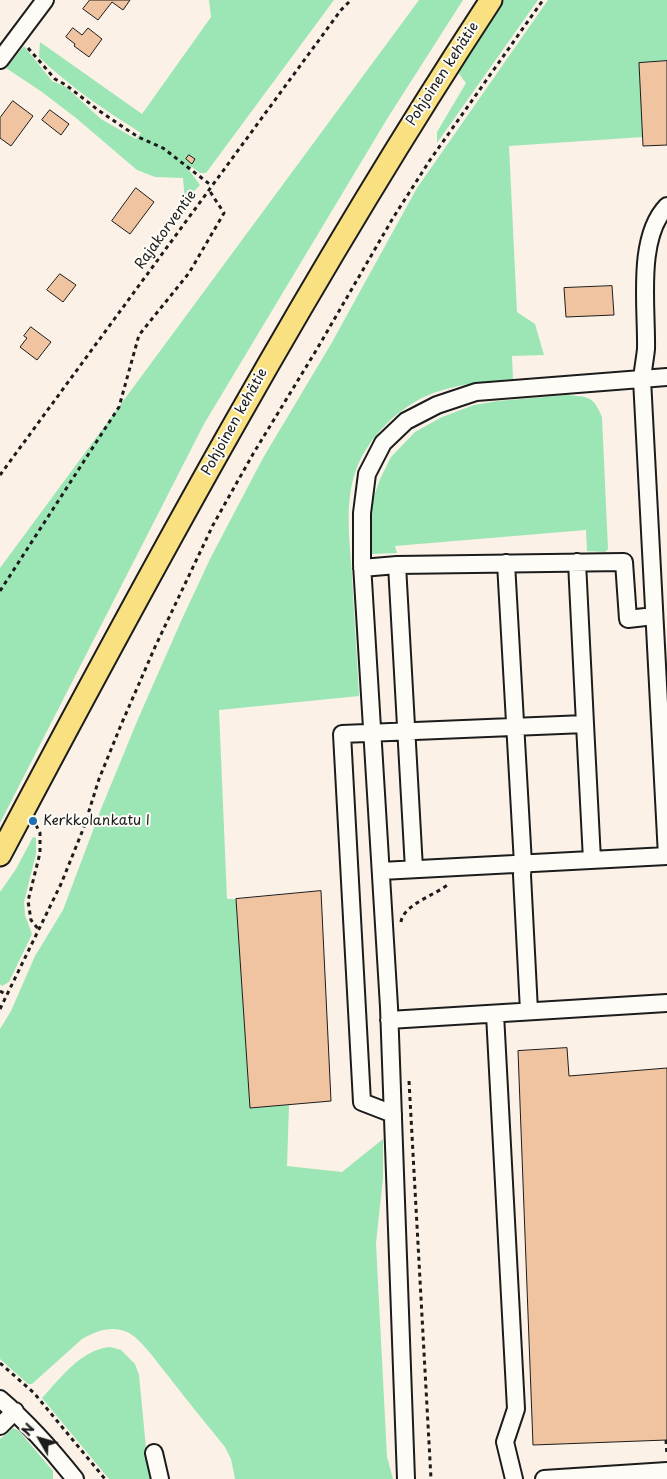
<!DOCTYPE html>
<meta charset="utf-8">
<style>
body{margin:0}
#map{position:relative;width:667px;height:1479px;overflow:hidden;background:#fbf1e6;font-family:"Playpen Sans",sans-serif}
canvas{display:block}
.north{position:absolute;left:15px;top:1414px;width:50px;height:50px;-webkit-text-stroke:4px #fdfcf7;paint-order:stroke;rotate:308deg;font-size:14px;font-weight:700;line-height:20px;text-align:center;color:#1c1c1c}
.north::after{content:'';display:block;margin:auto;width:18px;height:22px;background:#1c1c1c;clip-path:polygon(50% 0,100% 100%,50% 72%,0 100%)}
</style>
<div id="map">
<canvas width="667" height="1479"></canvas>
<div class="north">N</div>
</div>
<script>
const g = document.querySelector('canvas').getContext('2d');
g.lineJoin = 'round';
function fillPath(path, color) {
  g.fillStyle = color;
  g.fill(path, 'evenodd');
}
function trace(path, color, width, dash) {
  g.strokeStyle = color;
  g.lineWidth = width;
  g.lineCap = dash ? 'butt' : 'round';
  g.setLineDash(dash || []);
  g.stroke(path);
}
function write(font, color, halo, rows, align = 'center') {
  g.font = font + ' "Playpen Sans",sans-serif';
  g.lineWidth = 4;
  g.setLineDash([]);
  g.textBaseline = 'middle';
  g.strokeStyle = halo;
  g.fillStyle = color;
  for (const [text, x, y, turn = 0] of rows) {
    g.save();
    g.translate(x, y);
    g.rotate((+turn || 0) * Math.PI / 180);
    g.textAlign = isNaN(turn) ? turn : align;
    if (halo) g.strokeText(text, 0, 0);
    g.fillText(text, 0, 0);
    g.restore();
  }
}
fillPath(new Path2D(`
 M 209,0 L 334,0 L 206,173 L 200,173 L 192,167 L 189,170 L 200,185 L 185,201 L 183,178 L 155,177 L 137,170 L 76,118 L 42,92 L 6,68 L 24,46 L 52,81 L 66,87 L 101,119 L 136,139 L 141,133 C 105,110 70,87 39,57 L 40,42 L 142,114 L 211,17 Z
 M 419,0 L 463,0 L 387,119 L 204,424 L 0,823 L 0,568 Z
 M 504,0 L 538,0 L 437,143 L 437,132 L 466,83 L 457,71 Z
 M 548,0 L 667,0 L 667,61 L 639,63 L 643,137 L 509,146 L 517,312 L 535,324 L 544,355 L 512,356 L 513,379 C 483,382 452,384 424,397 C 395,411 367,439 356,470 C 344,503 350,541 352,575 C 354,616 357,656 359,696 L 219,710 L 227,899 L 236,899 L 250,1108 L 289,1105 L 287,1166 L 342,1172 L 383,1139 L 383,1178 L 376,1243 L 387,1457 L 393,1479 L 235,1479 L 231,1459 L 225,1447 C 206,1424 187,1400 169,1377 C 159,1365 141,1338 127,1332 C 111,1325 96,1331 82,1339 L 32,1384 L 28,1384 L 0,1359 L 0,1029 L 11,1011 L 35,956 L 63,910 L 101,809 L 138,719 L 182,619 L 210,559 L 263,458 L 331,344 L 417,188 Z
 M 566,395 C 588,397 593,395 602,417 L 608,549 L 605,552 L 587,551 L 586,530 L 395,546 L 397,553 L 373,554 L 367,552 L 371,505 L 380,479 L 391,457 L 415,432 L 442,417 L 474,405 L 498,401 Z
 M 33,837 L 36,838 L 36,854 L 24,902 L 25,915 L 32,934 L 9,982 L 2,986 L 0,984 L 0,892 L 16,869 Z
 M 110,1347 L 121,1350 L 135,1364 L 139,1375 L 146,1448 L 153,1479 L 109,1479 L 42,1398 C 61,1378 80,1350 110,1347 Z
 M 13,1428 L 19,1431 L 53,1471 L 53,1479 L 0,1479 L 0,1439 Z`), '#9ce6b6');
const building = new Path2D(`
 M 90,0 L 130,0 L 123,10 L 112,2 L 98,20 L 83,9 Z
 M 73,28 L 82,35 L 88,28 L 102,39 L 89,57 L 74,46 L 75,44 L 66,37 Z
 M 667,61 L 667,145 L 643,146 L 639,63 Z
 M 13,101 L 33,116 L 11,146 L 0,138 L 0,118 Z
 M 50,110 L 69,124 L 61,135 L 42,120 Z
 M 189,155 L 195,159 L 192,164 L 186,159 Z
 M 136,188 L 154,202 L 130,234 L 112,221 Z
 M 60,274 L 76,285 L 63,302 L 47,290 Z
 M 612,286 L 614,315 L 566,317 L 564,288 Z
 M 31,327 L 51,342 L 37,360 L 20,347 L 27,338 L 24,336 Z
 M 321,891 L 331,1101 L 250,1108 L 236,899 Z
 M 567,1048 L 569,1076 L 667,1068 L 667,1440 L 533,1445 L 518,1051 Z`);
fillPath(building, '#f1c4a1');
trace(building, '#1c1c1c', 1);
const minor = new Path2D(`
 M 0,60 L 45,0
 M 506,563 L 523,864 L 522,875 L 529,1011
 M 362,568 L 397,565
 M 585,724 L 592,860
 M 414,869 L 397,565 L 624,562 L 628,619 L 654,616
 M 381,871 L 667,856 L 642,379 C 643,369 645,359 646,349 C 647,307 636,238 667,206
 M 495,1014 L 516,1409 L 505,1442 L 514,1479
 M 389,1020 L 667,1003
 M 393,1114 L 362,1102 L 342,734 L 585,724 L 577,562
 M 0,1399 C 28,1423 52,1450 75,1479
 M 0,1426 L 15,1411
 M 154,1453 L 160,1479
 M 406,1479 L 389,1007 L 362,564 L 362,513 L 367,474 L 383,443 L 406,421 L 437,405 L 476,392 L 667,377
 M 544,1479 L 667,1471`);
const major = new Path2D(`
 M 0,855 C 154,564 311,275 491,0`);
trace(minor, '#1c1c1c', 20);
trace(major, '#1c1c1c', 25);
trace(new Path2D(`
 M 28,48 L 55,79 L 66,85 L 98,110 L 138,137 L 163,148 L 212,186
 M 0,475 L 341,10 L 351,0
 M 0,591 L 119,407 L 139,335 L 189,273 L 224,213 L 209,190
 M 36,825 L 40,833 L 40,853 L 28,901 L 31,920 L 39,930
 M 401,922 C 403,905 435,895 449,884
 M 0,991 L 7,995
 M 0,1009 L 61,884 L 84,827 L 99,779 L 121,725 L 155,647 L 213,525 L 253,454 L 317,349 L 393,218 L 430,160 L 543,0
 M 409,1081 L 431,1479
 M 0,1363 L 34,1393 L 105,1479
 M 666,1440 L 667,1456`), '#1c1c1c', 3, [4, 4]);
trace(minor, '#fdfcf7', 16);
trace(major, '#f9e181', 21);
for (const [x, y, r, color] of [
 [33,821,5,"#1f6fb2"]
]) {
  const dot = new Path2D();
  dot.arc(x, y, r, 0, 2 * Math.PI);
  g.fillStyle = color;
  g.fill(dot);
  trace(dot, '#fdfcf7', 2);
}
write('14px', '#1c1c1c', '#fdfcf7', [
 ["Pohjoinen kehätie",443,74,-57],
 ["Rajakorventie",166,230,-54],
 ["Pohjoinen kehätie",235,422,-61]
]);
write('14px', '#1c1c1c', '#fdfcf7', [
 ["Kerkkolankatu I",43,821]
], 'left');
</script>
